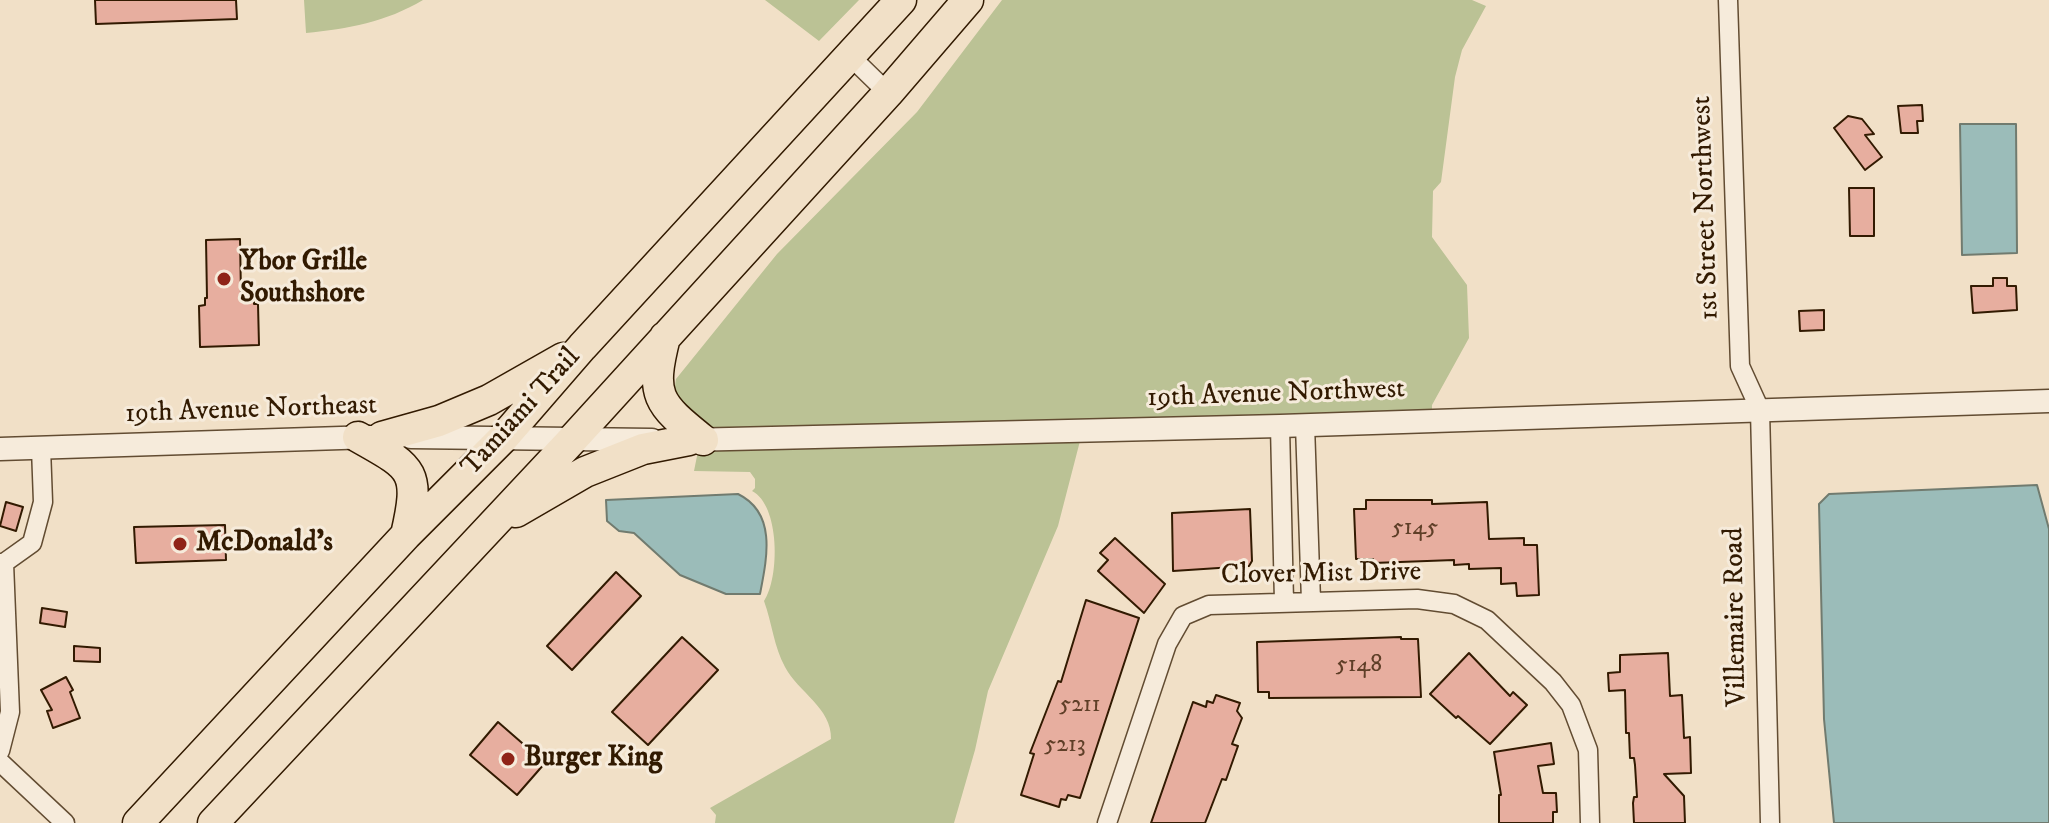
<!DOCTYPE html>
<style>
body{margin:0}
canvas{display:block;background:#f1e0c7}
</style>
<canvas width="2049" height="823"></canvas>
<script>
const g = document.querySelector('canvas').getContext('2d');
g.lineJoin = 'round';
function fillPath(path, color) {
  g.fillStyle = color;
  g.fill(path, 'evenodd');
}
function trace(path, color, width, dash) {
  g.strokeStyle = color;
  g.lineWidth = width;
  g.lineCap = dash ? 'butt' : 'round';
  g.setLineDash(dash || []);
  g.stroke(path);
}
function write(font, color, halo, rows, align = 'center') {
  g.font = font + ' "IM FELL DW Pica",serif';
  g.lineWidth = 6;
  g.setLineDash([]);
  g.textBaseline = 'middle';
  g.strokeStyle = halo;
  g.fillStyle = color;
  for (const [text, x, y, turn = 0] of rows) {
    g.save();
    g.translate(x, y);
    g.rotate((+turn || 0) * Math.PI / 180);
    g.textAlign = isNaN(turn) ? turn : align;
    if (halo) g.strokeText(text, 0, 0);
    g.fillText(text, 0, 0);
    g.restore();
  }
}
fillPath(new Path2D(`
 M 304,0 L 423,0 C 386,22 348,29 306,33 Z
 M 765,0 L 859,0 L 819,41 Z
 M 1002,0 L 1472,0 L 1486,6 L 1462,50 L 1455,77 L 1441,182 L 1433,191 L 1432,237 L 1467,285 L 1469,338 L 1432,405 L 1432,410 L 706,429 L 673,399 L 676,379 L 777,254 L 917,112 Z
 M 1080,441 L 1058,526 L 988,691 L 975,750 L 954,823 L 715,823 L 716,815 L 710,808 L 831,739 C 832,708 798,692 785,667 C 774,647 772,623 764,601 C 780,578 780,505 752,491 L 755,488 L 755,479 L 750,472 L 694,471 L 698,451 L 705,455 L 708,451 Z`), '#bbc295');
const water = new Path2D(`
 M 1960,124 L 2016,124 L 2017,253 L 1962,255 Z
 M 2037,485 L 2049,529 L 2049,823 L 1834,823 L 1824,719 L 1819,504 L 1829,494 Z
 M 738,494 C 777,513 767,558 760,594 L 726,594 L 680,575 L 634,533 L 619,531 L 607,521 L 606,500 Z`);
fillPath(water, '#9bbcb9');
trace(water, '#717b6f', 2);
const building = new Path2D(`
 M 95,0 L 236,0 L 237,19 L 96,24 Z
 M 1922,105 L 1923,121 L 1917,121 L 1918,133 L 1901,133 L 1898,106 Z
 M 1848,116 L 1862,119 L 1874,134 L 1865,135 L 1882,157 L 1865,170 L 1834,128 Z
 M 1849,188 L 1874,188 L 1874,236 L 1850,236 Z
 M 240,239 L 241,295 L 254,295 L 254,304 L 258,304 L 259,345 L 200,347 L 199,306 L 205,305 L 205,298 L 207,298 L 206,240 Z
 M 1993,278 L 2007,278 L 2007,286 L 2016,286 L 2017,310 L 1973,313 L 1971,286 L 1993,286 Z
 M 1824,310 L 1824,330 L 1800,331 L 1799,311 Z
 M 1366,500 L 1432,500 L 1432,504 L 1487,502 L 1489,539 L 1524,538 L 1524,545 L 1537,545 L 1539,595 L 1517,596 L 1516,583 L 1501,584 L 1501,568 L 1469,569 L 1469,564 L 1454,565 L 1454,560 L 1373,563 L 1373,559 L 1356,559 L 1354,509 L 1366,509 Z
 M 6,502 L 23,507 L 16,531 L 0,526 Z
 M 1250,509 L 1252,561 L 1249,566 L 1173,571 L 1172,513 Z
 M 225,525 L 226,560 L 136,563 L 134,527 Z
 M 1115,538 L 1165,584 L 1144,613 L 1098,571 L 1108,560 L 1100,553 Z
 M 616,572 L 641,596 L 572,670 L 547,646 Z
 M 1086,600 L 1139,618 L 1080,798 L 1068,795 L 1066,800 L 1061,799 L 1059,807 L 1021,795 L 1034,754 L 1030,753 L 1058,681 L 1061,682 Z
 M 42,608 L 67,612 L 65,627 L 40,623 Z
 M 682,637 L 718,670 L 648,745 L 612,712 Z
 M 1401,637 L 1401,639 L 1418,639 L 1421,697 L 1269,698 L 1269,692 L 1258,692 L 1257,642 Z
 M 74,646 L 100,648 L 100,662 L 74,661 Z
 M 1469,653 L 1510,696 L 1513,692 L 1527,705 L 1490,744 L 1458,716 L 1456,718 L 1430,694 Z
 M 1668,653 L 1670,696 L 1682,695 L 1684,738 L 1690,737 L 1691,773 L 1664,774 L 1684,796 L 1685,823 L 1634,823 L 1633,803 L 1634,797 L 1637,797 L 1635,765 L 1634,758 L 1630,758 L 1629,733 L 1626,733 L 1625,690 L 1609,691 L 1608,673 L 1620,672 L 1620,655 Z
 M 66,677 L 73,690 L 70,692 L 80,718 L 53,728 L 47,711 L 52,710 L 41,690 Z
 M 1216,695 L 1240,703 L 1237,711 L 1242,718 L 1232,744 L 1238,746 L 1226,780 L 1222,779 L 1205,823 L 1151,823 L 1193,702 L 1206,707 L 1207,701 L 1213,703 Z
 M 498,722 L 545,763 L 517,795 L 470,755 Z
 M 1551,743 L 1554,764 L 1538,766 L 1543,793 L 1556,793 L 1557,812 L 1553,812 L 1553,823 L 1499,823 L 1499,795 L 1501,795 L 1494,752 Z`);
fillPath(building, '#e7ae9f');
trace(building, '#321a01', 2);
const minor = new Path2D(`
 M 1728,0 L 1740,366 L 1760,410 L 1770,823
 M 851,57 L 888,93
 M 1305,425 L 1311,601
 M 1280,426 L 1284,602
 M 0,563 L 4,563 L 32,543 L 43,502 L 41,448
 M 0,751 L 10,712 L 4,563
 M 0,762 L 65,823
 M 1107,823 L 1167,644 L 1183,616 L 1209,605 L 1417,599 L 1454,604 L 1487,620 L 1553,682 L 1571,705 L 1588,750 L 1590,823`);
const tertiary = new Path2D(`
 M 411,437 L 652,440
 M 687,440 L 1280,426 L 2049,401
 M 0,449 L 372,437`);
const primary = new Path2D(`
 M 665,337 C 650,396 657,403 703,440
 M 358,437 C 413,468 421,470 406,535
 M 382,437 L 439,421 L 489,400 L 563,358
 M 516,512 L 585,472 L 643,449 L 689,440
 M 138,823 L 406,535 L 504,437 L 582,347 L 901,0
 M 213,823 L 571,441 L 888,93 L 968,0`);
trace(minor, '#624c32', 21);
trace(tertiary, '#624c32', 25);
trace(primary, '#321a01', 33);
trace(minor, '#f6ebdb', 18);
trace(tertiary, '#f6ebdb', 22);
trace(primary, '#f1e0c7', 30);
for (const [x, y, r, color] of [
 [224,279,8,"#8f2418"],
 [180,544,8,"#8f2418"],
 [508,759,8,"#8f2418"]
]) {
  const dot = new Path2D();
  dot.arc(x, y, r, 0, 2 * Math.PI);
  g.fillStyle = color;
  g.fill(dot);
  trace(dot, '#f6ebdb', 3);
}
write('24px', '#5f3f28', null, [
 ["5145",1415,529],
 ["5148",1359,666],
 ["5211",1080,706],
 ["5213",1065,746]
]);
write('28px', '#321a01', '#f6ebdb', [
 ["1st Street Northwest",1707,208,-92],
 ["19th Avenue Northwest",1276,395,-2],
 ["19th Avenue Northeast",251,411,-2],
 ["Tamiami Trail",522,413,-48],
 ["Clover Mist Drive",1321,575,-1],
 ["Villemaire Road",1737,617,-91]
]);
write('bold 28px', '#321a01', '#f6ebdb', [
 ["Ybor Grille",240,263],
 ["Southshore",240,295],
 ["McDonald's",196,544],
 ["Burger King",524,759]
], 'left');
</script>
